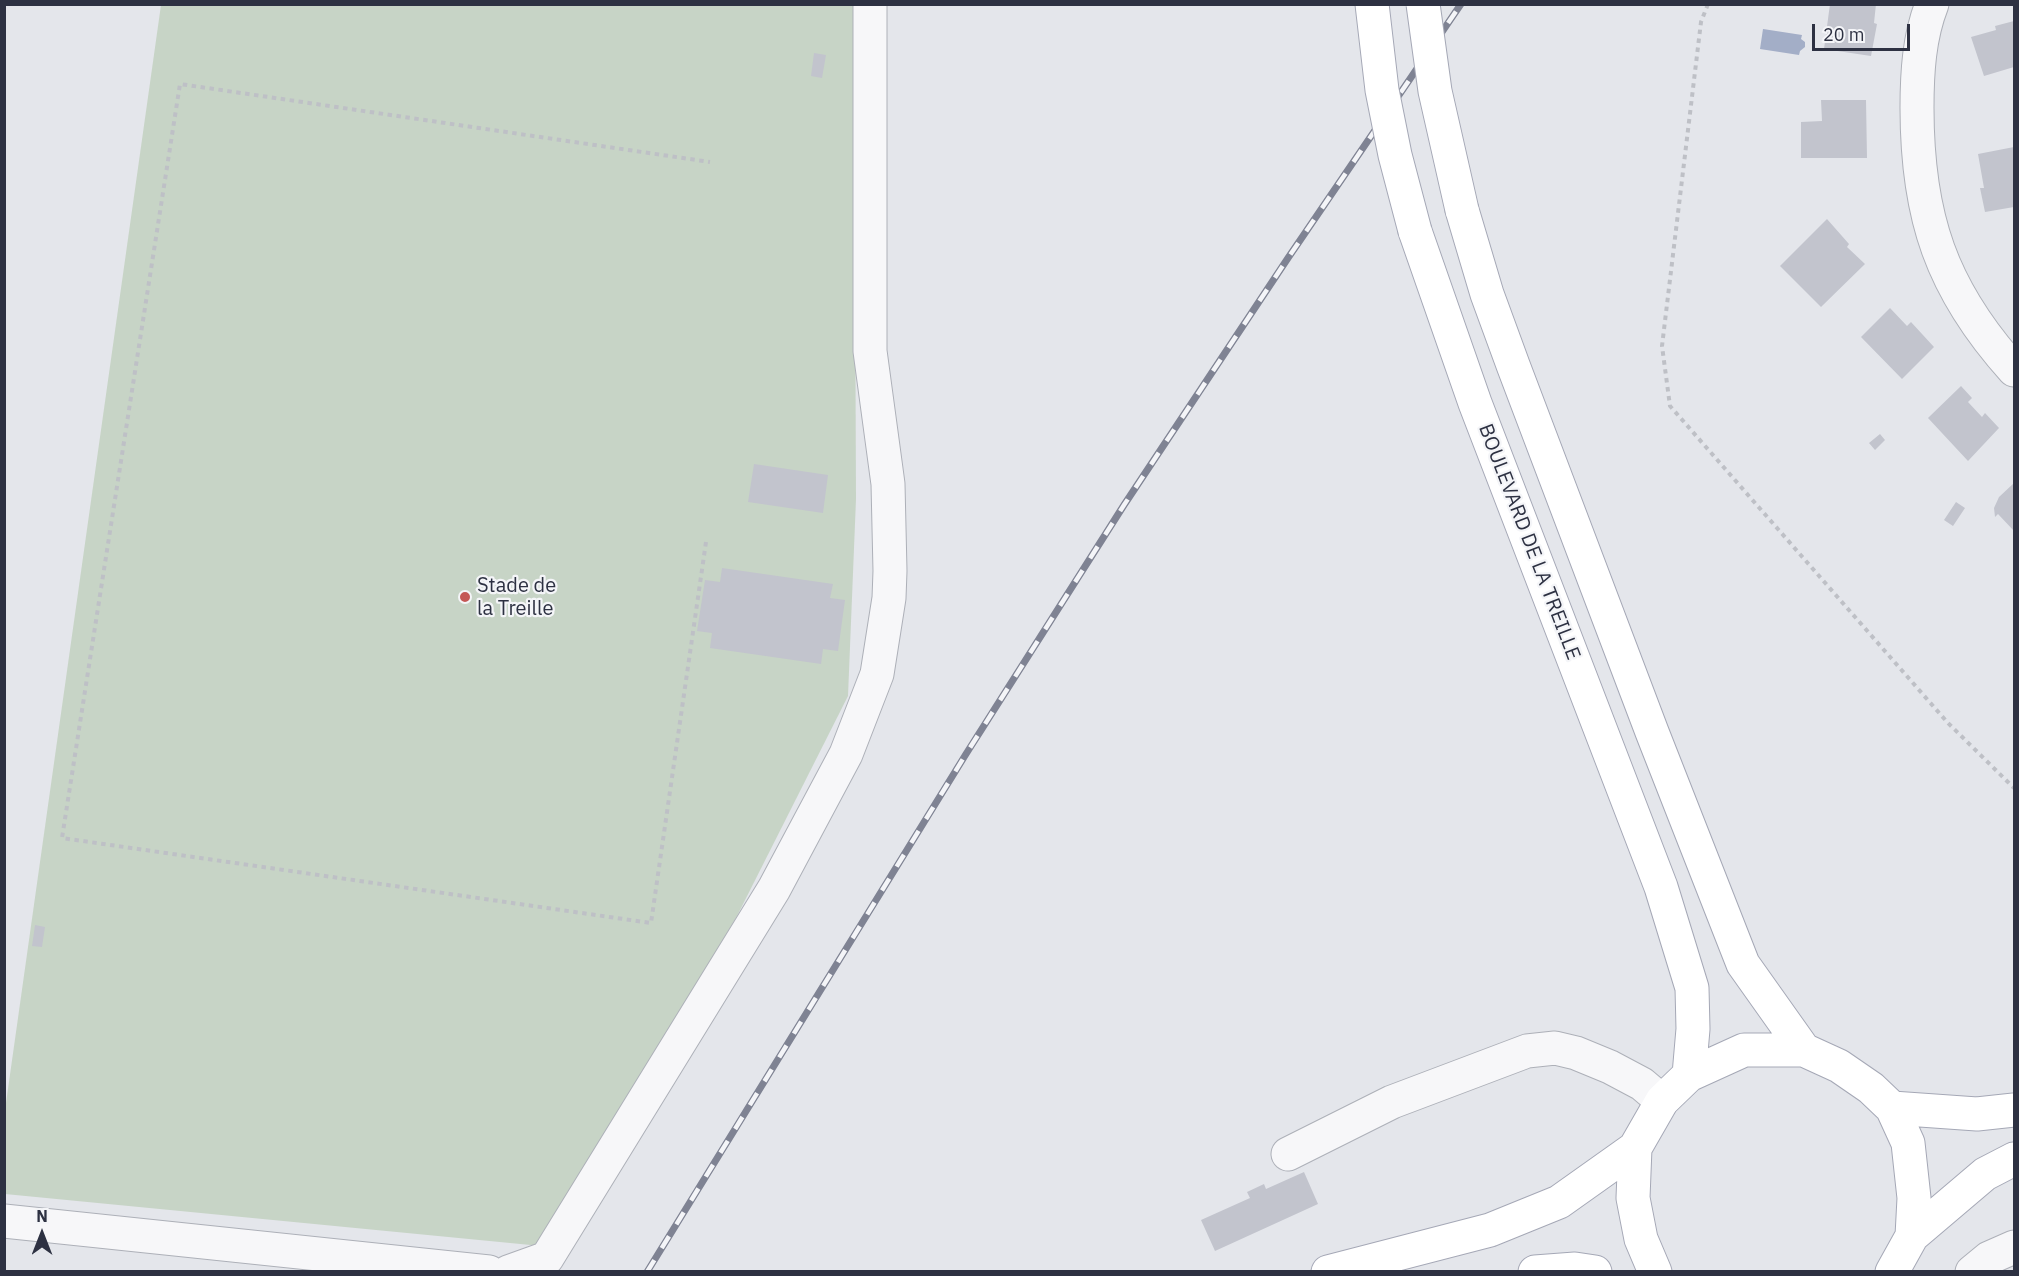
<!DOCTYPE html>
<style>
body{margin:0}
#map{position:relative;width:2019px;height:1276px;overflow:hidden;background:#e4e6eb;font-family:"IBM Plex Sans",sans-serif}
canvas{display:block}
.frame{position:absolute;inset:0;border:6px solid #2d3142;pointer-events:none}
.north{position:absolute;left:12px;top:1204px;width:60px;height:60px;-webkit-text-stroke:4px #f4f5f8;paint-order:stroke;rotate:0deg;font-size:16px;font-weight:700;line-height:24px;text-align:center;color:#2d3142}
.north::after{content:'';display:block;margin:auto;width:21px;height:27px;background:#2d3142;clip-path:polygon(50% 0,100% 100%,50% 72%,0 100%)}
.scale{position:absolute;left:1812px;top:24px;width:98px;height:27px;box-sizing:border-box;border:3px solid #2d3142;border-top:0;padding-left:8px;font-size:18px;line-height:21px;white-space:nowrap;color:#2d3142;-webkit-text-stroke:4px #f4f5f8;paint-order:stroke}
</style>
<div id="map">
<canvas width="2019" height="1276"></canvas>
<div class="frame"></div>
<div class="north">N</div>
<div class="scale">20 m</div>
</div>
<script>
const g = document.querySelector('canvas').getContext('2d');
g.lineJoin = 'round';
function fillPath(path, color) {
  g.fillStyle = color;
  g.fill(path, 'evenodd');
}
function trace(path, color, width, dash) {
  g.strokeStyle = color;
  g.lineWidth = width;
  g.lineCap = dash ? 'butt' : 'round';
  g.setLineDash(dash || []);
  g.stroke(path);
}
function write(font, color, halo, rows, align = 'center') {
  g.font = font + ' "IBM Plex Sans",sans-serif';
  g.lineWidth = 4.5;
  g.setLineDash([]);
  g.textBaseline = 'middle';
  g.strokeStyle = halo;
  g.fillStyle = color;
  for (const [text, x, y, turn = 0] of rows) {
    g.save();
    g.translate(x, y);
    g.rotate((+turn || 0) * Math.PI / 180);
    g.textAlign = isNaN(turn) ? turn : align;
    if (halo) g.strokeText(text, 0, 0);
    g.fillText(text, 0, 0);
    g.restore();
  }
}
fillPath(new Path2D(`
 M 161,5 L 854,5 L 856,499 L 848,696 L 737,916 L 541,1246 L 5,1194 L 5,1110 Z`), '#c7d4c6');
fillPath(new Path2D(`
 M 1763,29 L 1802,35 L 1801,39 L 1805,42 L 1805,47 L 1800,51 L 1799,55 L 1760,49 Z`), '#a3aec7');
fillPath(new Path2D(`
 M 1830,4 L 1876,4 L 1874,23 L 1877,24 L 1871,56 L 1824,49 Z
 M 2014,21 L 2014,67 L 1984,76 L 1971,37 L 1996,30 L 1995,26 Z
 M 814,53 L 826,55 L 822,78 L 811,76 Z
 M 1821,100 L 1866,100 L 1867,158 L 1801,158 L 1801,122 L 1822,121 Z
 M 2014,147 L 2014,207 L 1985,212 L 1980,188 L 1984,188 L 1978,154 Z
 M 1827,219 L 1849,244 L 1847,247 L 1865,264 L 1821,307 L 1780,266 Z
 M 1890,308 L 1907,326 L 1911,322 L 1934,347 L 1902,379 L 1861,337 Z
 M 1961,386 L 1972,398 L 1968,402 L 1982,417 L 1985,413 L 1999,428 L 1968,461 L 1928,418 Z
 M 1880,434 L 1885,440 L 1875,450 L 1869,443 Z
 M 754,464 L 828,475 L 823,513 L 748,502 Z
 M 2014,483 L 2014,531 L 1998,514 L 1995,517 L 1994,508 L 1999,497 Z
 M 1956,502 L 1965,508 L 1953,526 L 1944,520 Z
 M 722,568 L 833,584 L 830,598 L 845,600 L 838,651 L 823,649 L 821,664 L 710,648 L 712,633 L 697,631 L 705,580 L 720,582 Z
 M 35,925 L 45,927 L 42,947 L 32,946 Z
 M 1304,1172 L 1318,1204 L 1215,1251 L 1201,1220 L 1250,1198 L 1247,1192 L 1264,1184 L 1266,1189 Z`), '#c2c4cd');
const minor = new Path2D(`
 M 1932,4 C 1919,37 1917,73 1917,108 C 1917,216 1941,289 2014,370
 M 1288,1154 L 1392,1102 L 1527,1051 L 1555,1048 L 1576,1053 L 1610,1067 L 1642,1084 L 1662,1101
 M 4,1221 L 489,1272
 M 508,1272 L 547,1258 L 774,889 L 846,754 L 877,674 L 889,598 L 890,571 L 888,484 L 870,351 L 870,4
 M 1972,1272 L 1989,1258 L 2014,1247`);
const major = new Path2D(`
 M 1462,210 L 1487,294 L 1513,365 L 1652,732 L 1743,964 L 1804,1050
 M 1415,231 L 1475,403 L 1661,887 L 1692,988 L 1693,1029 L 1689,1075
 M 1892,1108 L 1977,1114 L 2014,1110
 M 1912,1236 L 1985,1174 L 2014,1159
 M 1328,1272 L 1490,1230 L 1559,1202 L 1635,1148
 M 1535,1272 L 1575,1269 L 1595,1272
 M 1655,1272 L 1641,1239 L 1633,1198 L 1635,1148 L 1662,1101 L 1689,1075 L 1744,1050 L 1804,1050 L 1839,1066 L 1871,1088 L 1892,1108 L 1908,1143 L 1914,1198 L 1912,1236 L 1892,1272`);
trace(minor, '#adb0b8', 35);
trace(major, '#a5a8b6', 35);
trace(new Path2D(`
 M 1708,4 L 1701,22 L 1662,346 L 1670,406 L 1948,723 L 2014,788
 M 706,542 L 651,923 L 62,838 L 180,84 L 710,162`), '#bec0c6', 4, [4.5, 4.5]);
trace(minor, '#f7f7f9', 33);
trace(major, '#fff', 33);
const rail = new Path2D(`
 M 647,1272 L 966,754 L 1124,505 L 1288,258 L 1461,4`);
trace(rail, '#7f8393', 7);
trace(rail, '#f4f5f8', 4.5, [14]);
const majorBridge = new Path2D(`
 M 1372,4 L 1382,90 L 1395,155 L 1415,231
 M 1423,4 L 1435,91 L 1462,210`);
trace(majorBridge, '#a5a8b6', 35, []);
trace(majorBridge, '#fff', 33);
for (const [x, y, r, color] of [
 [465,597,6,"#c45755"]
]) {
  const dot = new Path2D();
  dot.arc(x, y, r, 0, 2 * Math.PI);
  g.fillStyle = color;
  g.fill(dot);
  trace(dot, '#f4f5f8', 2);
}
write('20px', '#2d3142', '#f4f5f8', [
 ["BOULEVARD DE LA TREILLE",1529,542,69]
]);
write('20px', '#2d3142', '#f4f5f8', [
 ["Stade de",477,586],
 ["la Treille",477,609]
], 'left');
</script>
